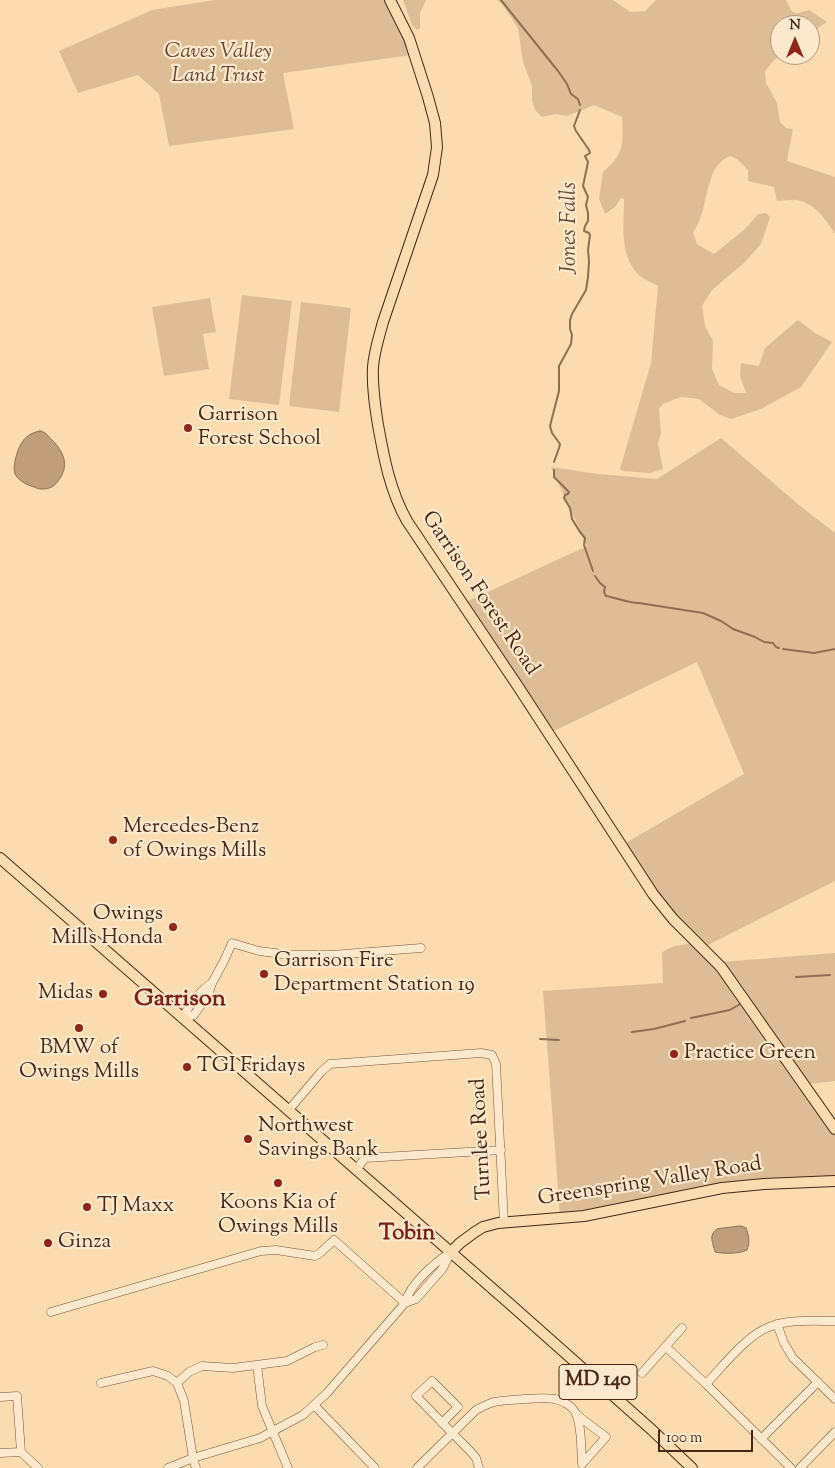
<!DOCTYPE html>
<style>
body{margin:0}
#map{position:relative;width:835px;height:1468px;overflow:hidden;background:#fbdcb0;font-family:"Sorts Mill Goudy",serif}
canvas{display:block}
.north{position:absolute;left:770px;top:15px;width:50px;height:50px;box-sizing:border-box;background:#fce8cc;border:1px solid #b49a83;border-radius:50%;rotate:0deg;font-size:14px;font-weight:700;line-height:20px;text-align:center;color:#492615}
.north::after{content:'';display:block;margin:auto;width:18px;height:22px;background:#8f2418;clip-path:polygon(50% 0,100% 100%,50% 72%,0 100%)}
.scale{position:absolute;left:658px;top:1430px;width:95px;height:22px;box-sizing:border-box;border:2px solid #492615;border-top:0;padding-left:6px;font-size:15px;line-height:18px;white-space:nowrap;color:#492615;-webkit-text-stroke:4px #fce8cc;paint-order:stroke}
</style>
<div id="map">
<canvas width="835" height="1468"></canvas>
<div class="north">N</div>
<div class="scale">100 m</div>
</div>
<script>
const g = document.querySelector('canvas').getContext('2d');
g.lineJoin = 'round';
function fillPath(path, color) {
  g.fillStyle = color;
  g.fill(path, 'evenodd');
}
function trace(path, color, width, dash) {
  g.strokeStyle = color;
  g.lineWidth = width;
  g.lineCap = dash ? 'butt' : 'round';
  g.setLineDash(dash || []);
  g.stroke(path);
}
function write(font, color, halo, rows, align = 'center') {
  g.font = font + ' "Sorts Mill Goudy",serif';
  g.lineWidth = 4.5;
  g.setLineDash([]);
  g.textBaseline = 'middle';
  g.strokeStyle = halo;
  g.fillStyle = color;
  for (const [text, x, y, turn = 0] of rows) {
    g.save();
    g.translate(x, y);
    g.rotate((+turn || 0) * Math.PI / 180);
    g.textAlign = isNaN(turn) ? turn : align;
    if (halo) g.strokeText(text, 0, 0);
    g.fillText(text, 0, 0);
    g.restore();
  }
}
fillPath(new Path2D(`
 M 214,0 L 387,0 L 396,17 L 411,55 L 283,73 L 294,129 L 169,146 L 159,94 L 138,75 L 78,93 L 59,51 L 152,10 Z
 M 403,0 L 426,0 L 420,13 L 420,28 L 417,30 L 412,25 Z
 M 497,0 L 613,0 L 630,12 L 645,11 L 656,0 L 786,0 C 794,16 792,15 809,10 L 827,22 L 815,30 L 810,43 L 810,25 L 780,25 L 780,55 L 806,55 L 805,58 L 795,63 L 776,58 L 765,71 L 766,83 L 777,103 L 780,122 L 786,128 L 793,129 L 787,161 L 835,177 L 835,234 C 826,220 816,204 797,200 C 791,199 783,201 777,201 L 774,187 L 748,181 L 748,170 L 737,159 L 730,156 C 707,165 708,199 700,219 C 698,224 695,229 693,233 L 697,244 L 714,254 L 745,229 L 758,214 L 766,213 L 770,217 L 761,244 L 745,262 L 712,290 L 702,306 L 705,326 L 713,341 L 712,369 L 719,385 L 734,393 L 746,393 L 740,376 L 741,363 L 759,366 L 765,348 L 798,320 L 815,333 L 832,342 L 801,387 L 761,409 L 731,419 L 720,415 L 699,399 L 681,397 L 663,404 L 659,409 L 661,433 L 658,443 L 663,469 L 650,473 L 623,471 L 620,469 L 651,363 L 658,286 C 652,282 643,280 638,274 C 619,254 624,225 624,199 L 621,198 L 615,207 L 605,214 L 599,199 L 603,172 C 625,153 623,144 622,117 L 594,105 L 567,116 L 556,114 L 542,117 L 535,110 L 532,100 L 532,86 L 523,62 L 518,28 L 502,4 Z
 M 242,295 L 292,301 L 279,405 L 229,399 Z
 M 210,298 L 216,332 L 203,334 L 209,369 L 164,376 L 152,307 Z
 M 301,302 L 351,308 L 339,412 L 289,406 Z
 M 721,438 L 799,505 L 835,533 L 835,881 L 706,946 L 721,962 L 835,953 L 835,1081 L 800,1085 L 835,1133 L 835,1178 L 635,1203 L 560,1216 L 543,991 L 663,983 L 662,953 L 664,951 L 674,946 L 700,942 L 666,907 L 624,844 L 744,774 L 697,662 L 552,732 L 466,602 L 587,546 L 551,467 L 598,474 L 657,479 Z`), '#ddbd96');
const water = new Path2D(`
 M 40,431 C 46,432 48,436 52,440 C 64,452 70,466 58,481 C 56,484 53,487 49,488 C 44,490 38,489 34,487 C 27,485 19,481 15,474 C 12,466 18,447 23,441 C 27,435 34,432 40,431 Z
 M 741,1226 L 746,1228 C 749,1235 750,1243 747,1250 C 739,1254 724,1254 715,1252 C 713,1243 708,1235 717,1229 Z`);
fillPath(water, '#be9e7b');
trace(water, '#8f6e52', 1);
trace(new Path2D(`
 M 501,0 L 558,71 L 567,84 L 571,94 L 578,99 L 580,105
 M 554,462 L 559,448 L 560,444 L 552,433 L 550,426 L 559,391 L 559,366 L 571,344 L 572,335 L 570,329 L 570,320 L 572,314 L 586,290 L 588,277 L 589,261 L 588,250 L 590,235 L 589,233 L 584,231 L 585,226 L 588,221 L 588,213 L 586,205 L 588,197 L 583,186 L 588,162 L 585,156 L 590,153 L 589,150 L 576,131 L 574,126 L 580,110
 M 554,470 L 554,477 L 569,492 L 568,494 L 565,495 L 564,498 L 570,508 L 572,519 L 580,532 L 585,538 L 584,545 L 593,571
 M 595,576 L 600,583 L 605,587 L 604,592 L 606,596 C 618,598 627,603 639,603 L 703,613 L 721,621 L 733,629 L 755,637 L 764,642 L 773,643 L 776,647 L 779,648
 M 783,649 L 814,653 L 835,649
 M 796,977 L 830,975
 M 691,1018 L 730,1010 L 740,1004
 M 632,1032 L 654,1029 L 685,1021
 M 540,1039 L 559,1040
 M 50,1044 L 51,1042`), '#8f6e52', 2);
const minor = new Path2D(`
 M 182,1018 L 194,1015 L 208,995 L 212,983 L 224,961 L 232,943 L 259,951 L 290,955 L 332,955 L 421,948
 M 182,1018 C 190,1005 199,991 212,983
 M 288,1111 L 321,1072 L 330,1064 L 481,1053 L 492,1055 L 496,1064 L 504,1223
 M 356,1170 L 365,1158 L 501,1150
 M 405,1303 L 416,1299 L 443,1268 L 451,1252
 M 51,1312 L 261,1251 L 276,1250 L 315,1256 L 320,1253 L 334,1240 L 405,1303
 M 777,1324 L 784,1343 L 793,1358 L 835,1399
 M 666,1347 L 706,1384 L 791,1468
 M 257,1365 L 262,1406 L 288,1468
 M 642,1373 L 682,1328
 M 101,1383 L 153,1371 L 168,1376 L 177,1383 L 184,1401 L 193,1458 L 196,1468
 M 177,1383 L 189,1372 L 202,1366 L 233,1368 L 287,1361 L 315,1347 L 323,1345
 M 706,1384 C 723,1366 747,1335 769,1327 C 790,1319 813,1321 835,1321
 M 0,1397 L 17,1396 L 21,1452 L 38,1468
 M 314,1405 L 375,1468
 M 442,1423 L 458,1407 L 432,1381 L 416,1396 L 470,1451 L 476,1458 L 479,1468
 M 761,1439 L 818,1382
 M 0,1453 L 21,1452
 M 168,1468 L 193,1458 L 260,1438 L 303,1415 L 327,1393 L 405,1303 C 410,1284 434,1263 451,1252
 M 417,1468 L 476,1410 C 482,1407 487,1404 494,1402 C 505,1400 544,1397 555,1399 C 563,1401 573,1406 576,1414 C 582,1427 581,1450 582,1464 L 606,1437 L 577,1415
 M 800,1468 L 835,1432`);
const major = new Path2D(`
 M 390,0 L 409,38 L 428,97 L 435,123 L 437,147 L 433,175 L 383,322 C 379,337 374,352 373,367 C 372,387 375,406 378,425 C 384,458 390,491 407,521 L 519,688 L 653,894 L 673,919 L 721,967 L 835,1129
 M 0,858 L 510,1304 L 652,1430 L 692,1468
 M 451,1252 L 460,1243 L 475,1232 L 483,1227 L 498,1223 L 584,1216 L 722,1188 L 764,1184 L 835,1181`);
trace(minor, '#76543c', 9);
trace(major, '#492615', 12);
trace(minor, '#fce8cc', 8);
trace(major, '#fbdcb0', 10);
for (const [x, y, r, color] of [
 [188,428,5,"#8f2418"],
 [113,840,5,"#8f2418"],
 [173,927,5,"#8f2418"],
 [264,974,5,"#8f2418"],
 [103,994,5,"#8f2418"],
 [79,1028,5,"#8f2418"],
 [674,1054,5,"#8f2418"],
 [187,1067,5,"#8f2418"],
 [248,1139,5,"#8f2418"],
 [278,1183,5,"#8f2418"],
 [87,1207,5,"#8f2418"],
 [48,1243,5,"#8f2418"]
]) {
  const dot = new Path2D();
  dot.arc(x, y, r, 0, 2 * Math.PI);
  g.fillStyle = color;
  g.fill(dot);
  trace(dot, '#fce8cc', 2);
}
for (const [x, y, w] of [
 [598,1382,78]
]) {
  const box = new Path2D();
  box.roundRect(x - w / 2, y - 17.5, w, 35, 4);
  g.fillStyle = '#fce8cc';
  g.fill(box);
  trace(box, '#492615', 1);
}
write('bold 20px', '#492615', null, [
 ["MD 140",598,1382]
]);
write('italic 21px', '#67442f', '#fce8cc', [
 ["Caves Valley",218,53],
 ["Land Trust",218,77]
]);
write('21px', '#492615', '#fce8cc', [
 ["Garrison",198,416],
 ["Forest School",198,440],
 ["Mercedes-Benz",123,828],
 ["of Owings Mills",123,852],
 ["Owings",163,915,"right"],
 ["Mills Honda",163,939,"right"],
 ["Garrison Fire",274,962],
 ["Department Station 19",274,986],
 ["Midas",93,994,"right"],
 ["BMW of",79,1049,"center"],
 ["Owings Mills",79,1073,"center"],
 ["Practice Green",684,1054],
 ["TGI Fridays",197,1067],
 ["Northwest",258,1127],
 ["Savings Bank",258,1151],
 ["Koons Kia of",278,1204,"center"],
 ["Owings Mills",278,1228,"center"],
 ["TJ Maxx",97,1207],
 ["Ginza",58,1243]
], 'left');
write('21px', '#492615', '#fce8cc', [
 ["Garrison Forest Road",479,594,56],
 ["Turnlee Road",483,1139,-93],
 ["Greenspring Valley Road",650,1183,-9]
]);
write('italic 22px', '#6c4a34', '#fce8cc', [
 ["Jones Falls",571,228,-90]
]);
write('bold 22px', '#7a1f14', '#fce8cc', [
 ["Tobin",407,1235]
]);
write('bold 24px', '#7a1f14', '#fce8cc', [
 ["Garrison",180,1001]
]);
</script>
